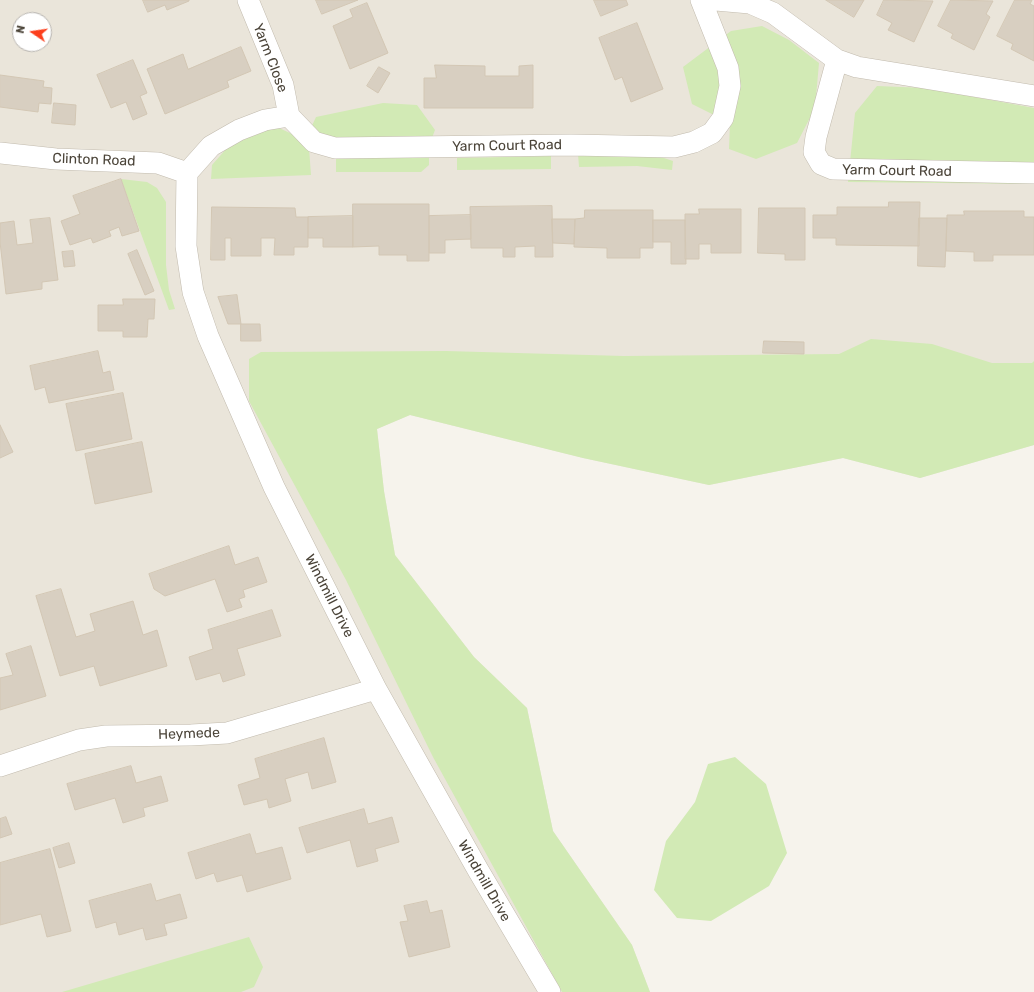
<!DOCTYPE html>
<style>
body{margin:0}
#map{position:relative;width:1034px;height:992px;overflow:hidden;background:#f6f3ec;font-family:Rubik,sans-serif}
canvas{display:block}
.north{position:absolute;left:12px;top:12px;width:40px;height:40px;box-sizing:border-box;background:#fff;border:1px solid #b7b4b0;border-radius:50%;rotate:283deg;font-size:11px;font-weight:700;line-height:16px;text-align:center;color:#4b4439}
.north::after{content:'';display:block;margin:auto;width:14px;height:18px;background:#fc3f1d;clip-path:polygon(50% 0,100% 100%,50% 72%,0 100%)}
</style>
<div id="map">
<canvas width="1034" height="992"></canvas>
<div class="north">N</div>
</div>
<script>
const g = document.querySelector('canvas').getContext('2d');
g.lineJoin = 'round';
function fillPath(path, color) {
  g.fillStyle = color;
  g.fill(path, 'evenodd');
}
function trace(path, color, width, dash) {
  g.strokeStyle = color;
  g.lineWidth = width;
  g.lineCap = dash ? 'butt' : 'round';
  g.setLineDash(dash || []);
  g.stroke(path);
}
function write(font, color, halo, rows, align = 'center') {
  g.font = font + ' Rubik,sans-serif';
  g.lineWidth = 4;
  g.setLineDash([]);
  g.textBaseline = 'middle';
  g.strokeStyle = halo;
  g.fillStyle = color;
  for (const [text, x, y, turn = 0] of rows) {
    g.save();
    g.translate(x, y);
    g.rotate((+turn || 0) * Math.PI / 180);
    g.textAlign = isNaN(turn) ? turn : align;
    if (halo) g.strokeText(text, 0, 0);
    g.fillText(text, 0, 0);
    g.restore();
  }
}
fillPath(new Path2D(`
 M 0,0 L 1034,0 L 1034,445 L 920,478 L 843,458 L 709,485 L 583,458 L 410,415 L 377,429 L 384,491 L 395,555 L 474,657 L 527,708 L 553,831 L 632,945 L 650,992 L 0,992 ZM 20,20 L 44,20 L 44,44 L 20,44 Z`), '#eae5da');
fillPath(new Path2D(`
 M 762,26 L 789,40 L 819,63 L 815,108 L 797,143 L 756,159 L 729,149 L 730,123 L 692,104 L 683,67 L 731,31 Z
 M 877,86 L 926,88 L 1034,108 L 1034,184 L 848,182 L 855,113 Z
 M 383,103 L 417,105 L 435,130 L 430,143 L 323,143 L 310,130 L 316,117 Z
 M 277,127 L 292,134 L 309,148 L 311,175 L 211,179 L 212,165 L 227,148 L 263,130 Z
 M 578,154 L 652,154 L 673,161 L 672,170 L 637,166 L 579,167 Z
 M 336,155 L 429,157 L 429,165 L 421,172 L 336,172 Z
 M 551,156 L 551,169 L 457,170 L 457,158 Z
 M 121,179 L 147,182 L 157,188 L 166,202 L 166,265 L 169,290 L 175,309 L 169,310 Z
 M 871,339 L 932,344 L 992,363 L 1032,363 L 1034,361 L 1034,445 L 920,478 L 843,458 L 709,485 L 583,458 L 410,415 L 377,429 L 384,491 L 395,555 L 474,657 L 527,708 L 553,831 L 632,945 L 650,992 L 562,992 L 433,757 L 346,580 L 249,401 L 249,359 L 261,352 L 446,351 L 624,356 L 839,354 Z
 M 735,757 L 766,784 L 787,853 L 769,886 L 741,903 L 711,921 L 677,918 L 654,890 L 666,841 L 695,802 L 708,764 Z
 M 249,937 L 263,967 L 254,987 L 241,992 L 62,992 Z`), '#d2eab5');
const building = new Path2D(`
 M 143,0 L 189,0 L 189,1 L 167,10 L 165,5 L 148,12 Z
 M 316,0 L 358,0 L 322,14 Z
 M 594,0 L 626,0 L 628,5 L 601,16 Z
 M 826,0 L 864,0 L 854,17 Z
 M 884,0 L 933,1 L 914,42 L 888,30 L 892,23 L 877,15 Z
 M 951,0 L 993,1 L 986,14 L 990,17 L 974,50 L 951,38 L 953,34 L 938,26 Z
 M 1015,0 L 1032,0 L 1030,4 L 1034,6 L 1034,61 L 1011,49 L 1013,44 L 997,36 Z
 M 367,3 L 388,53 L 350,69 L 333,26 L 353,17 L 350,10 Z
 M 637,23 L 663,89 L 631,102 L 622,77 L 615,80 L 599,38 Z
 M 241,47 L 251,71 L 227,81 L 229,87 L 165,114 L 147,69 L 183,54 L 188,69 Z
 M 133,60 L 147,93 L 140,96 L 147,114 L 133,120 L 126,102 L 111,108 L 97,75 Z
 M 435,65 L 485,66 L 485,76 L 519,76 L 519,66 L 533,65 L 533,108 L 424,108 L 424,78 L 436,78 Z
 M 379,67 L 390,73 L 378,93 L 367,86 Z
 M 0,75 L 44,81 L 43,87 L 52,88 L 51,104 L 39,103 L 38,112 L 0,107 Z
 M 54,103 L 76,105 L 75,125 L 52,123 Z
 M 121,179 L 139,231 L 122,236 L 119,227 L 109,231 L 111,236 L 93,243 L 91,238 L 70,245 L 61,221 L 80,214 L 73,196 Z
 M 889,202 L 920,202 L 919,246 L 836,245 L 836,238 L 813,238 L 813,215 L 837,215 L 837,207 L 888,207 Z
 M 353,204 L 429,204 L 429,261 L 407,261 L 407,255 L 379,255 L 379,246 L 353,247 Z
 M 552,206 L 553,257 L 535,257 L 535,246 L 515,247 L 515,257 L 503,257 L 503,248 L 471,248 L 470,207 Z
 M 212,207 L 295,208 L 296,217 L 308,217 L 308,247 L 294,247 L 294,255 L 274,255 L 275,238 L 261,238 L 261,256 L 231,256 L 231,238 L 225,238 L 225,260 L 211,260 Z
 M 759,208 L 805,208 L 805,260 L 785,260 L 785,254 L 758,253 Z
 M 699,209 L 741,209 L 741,253 L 711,253 L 711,244 L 699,244 L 699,259 L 685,259 L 685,214 L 699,214 Z
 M 585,210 L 653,210 L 653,248 L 640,248 L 640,258 L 607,258 L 607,248 L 574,247 L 575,219 L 584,218 Z
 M 964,211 L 1024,211 L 1024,217 L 1034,217 L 1034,255 L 993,255 L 993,261 L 974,261 L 974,252 L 946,251 L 947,215 L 964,215 Z
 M 471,215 L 471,239 L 445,240 L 445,253 L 429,253 L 429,216 Z
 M 353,216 L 353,247 L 323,247 L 323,238 L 308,238 L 308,217 Z
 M 50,218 L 58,280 L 42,282 L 42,289 L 6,294 L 0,242 L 0,223 L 14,221 L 17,245 L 33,243 L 30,220 Z
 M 919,218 L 947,218 L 945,267 L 918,266 Z
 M 552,219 L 575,219 L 574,244 L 553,243 Z
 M 653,220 L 685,220 L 686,264 L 671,264 L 671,242 L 653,242 Z
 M 137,250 L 154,291 L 145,295 L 128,254 Z
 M 73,251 L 75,266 L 64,267 L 62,252 Z
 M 237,295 L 241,324 L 228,324 L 218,297 Z
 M 123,299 L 155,299 L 154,319 L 148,319 L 147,337 L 123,337 L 123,331 L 98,331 L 98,305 L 123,305 Z
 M 241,324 L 260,324 L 261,341 L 241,341 Z
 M 764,341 L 804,342 L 804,354 L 763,353 Z
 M 98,351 L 103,373 L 110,371 L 114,390 L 49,403 L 45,387 L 35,390 L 30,366 Z
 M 123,393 L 132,439 L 76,451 L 66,404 Z
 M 0,425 L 13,452 L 0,458 Z
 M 142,442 L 152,492 L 95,504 L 85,454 Z
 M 229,546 L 235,565 L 258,557 L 267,582 L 243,590 L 245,597 L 239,599 L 242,607 L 227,612 L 215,579 L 165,596 L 154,589 L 149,574 Z
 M 61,589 L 76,637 L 95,631 L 90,614 L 133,601 L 143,635 L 157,630 L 167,666 L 100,686 L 94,666 L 60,676 L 36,596 Z
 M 272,610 L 281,636 L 237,649 L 245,675 L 223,682 L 220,673 L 196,680 L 189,657 L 213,649 L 208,630 Z
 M 31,646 L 46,696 L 0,710 L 0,678 L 13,675 L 6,654 Z
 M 324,738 L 336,782 L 312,789 L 308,772 L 285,779 L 291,801 L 269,808 L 267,799 L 244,805 L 238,785 L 260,778 L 255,759 Z
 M 131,766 L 136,783 L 161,776 L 168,801 L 143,808 L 145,816 L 123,823 L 115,798 L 75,810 L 67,784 Z
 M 364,809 L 368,824 L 392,817 L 399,842 L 375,849 L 378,861 L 357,867 L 350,840 L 307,853 L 299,828 Z
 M 6,817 L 12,834 L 0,838 L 0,819 Z
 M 250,834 L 256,854 L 282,847 L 291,879 L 247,892 L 242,875 L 217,882 L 214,873 L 196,879 L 188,853 Z
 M 69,843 L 75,863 L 59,868 L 53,848 Z
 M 50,849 L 71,931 L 47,937 L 41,914 L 0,925 L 0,863 Z
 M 151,884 L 156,901 L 180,894 L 187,918 L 164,924 L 167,935 L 146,940 L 143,928 L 119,935 L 116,922 L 96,928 L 89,901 Z
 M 427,901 L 430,913 L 442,910 L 450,947 L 409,957 L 400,922 L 408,921 L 404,906 Z`);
fillPath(building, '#d8cfc1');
trace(building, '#d3c7b4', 1);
const minor = new Path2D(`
 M 248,0 L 283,85 L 289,116
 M 716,0 L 750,3 L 773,13 L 837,60 L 857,67 L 1034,96
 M 837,60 L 816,137 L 814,152 L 821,164 L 833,169 L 1034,173
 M 0,153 L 56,159 L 158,163 L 187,173
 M 187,173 L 186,246 L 193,292 L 208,336 L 274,487 L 376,689 L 478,870 L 550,992
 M 187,173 L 211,146 L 239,130 L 265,120 L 289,116 L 314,142 L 335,148 L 571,145 L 674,147 L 694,142 L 712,133 L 723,118 L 730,86 L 728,68 L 701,0
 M 0,766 L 79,740 L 106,736 L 191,735 L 227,733 L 376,689`);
trace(minor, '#c2bbae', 22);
trace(minor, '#fff', 21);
write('14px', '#4b4439', '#fff', [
 ["Yarm Close",270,58,69],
 ["Yarm Court Road",507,146,-1],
 ["Clinton Road",94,160,2],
 ["Yarm Court Road",897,171,1],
 ["Windmill Drive",329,596,63],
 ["Heymede",189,734,-2],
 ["Windmill Drive",484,881,60]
]);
</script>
